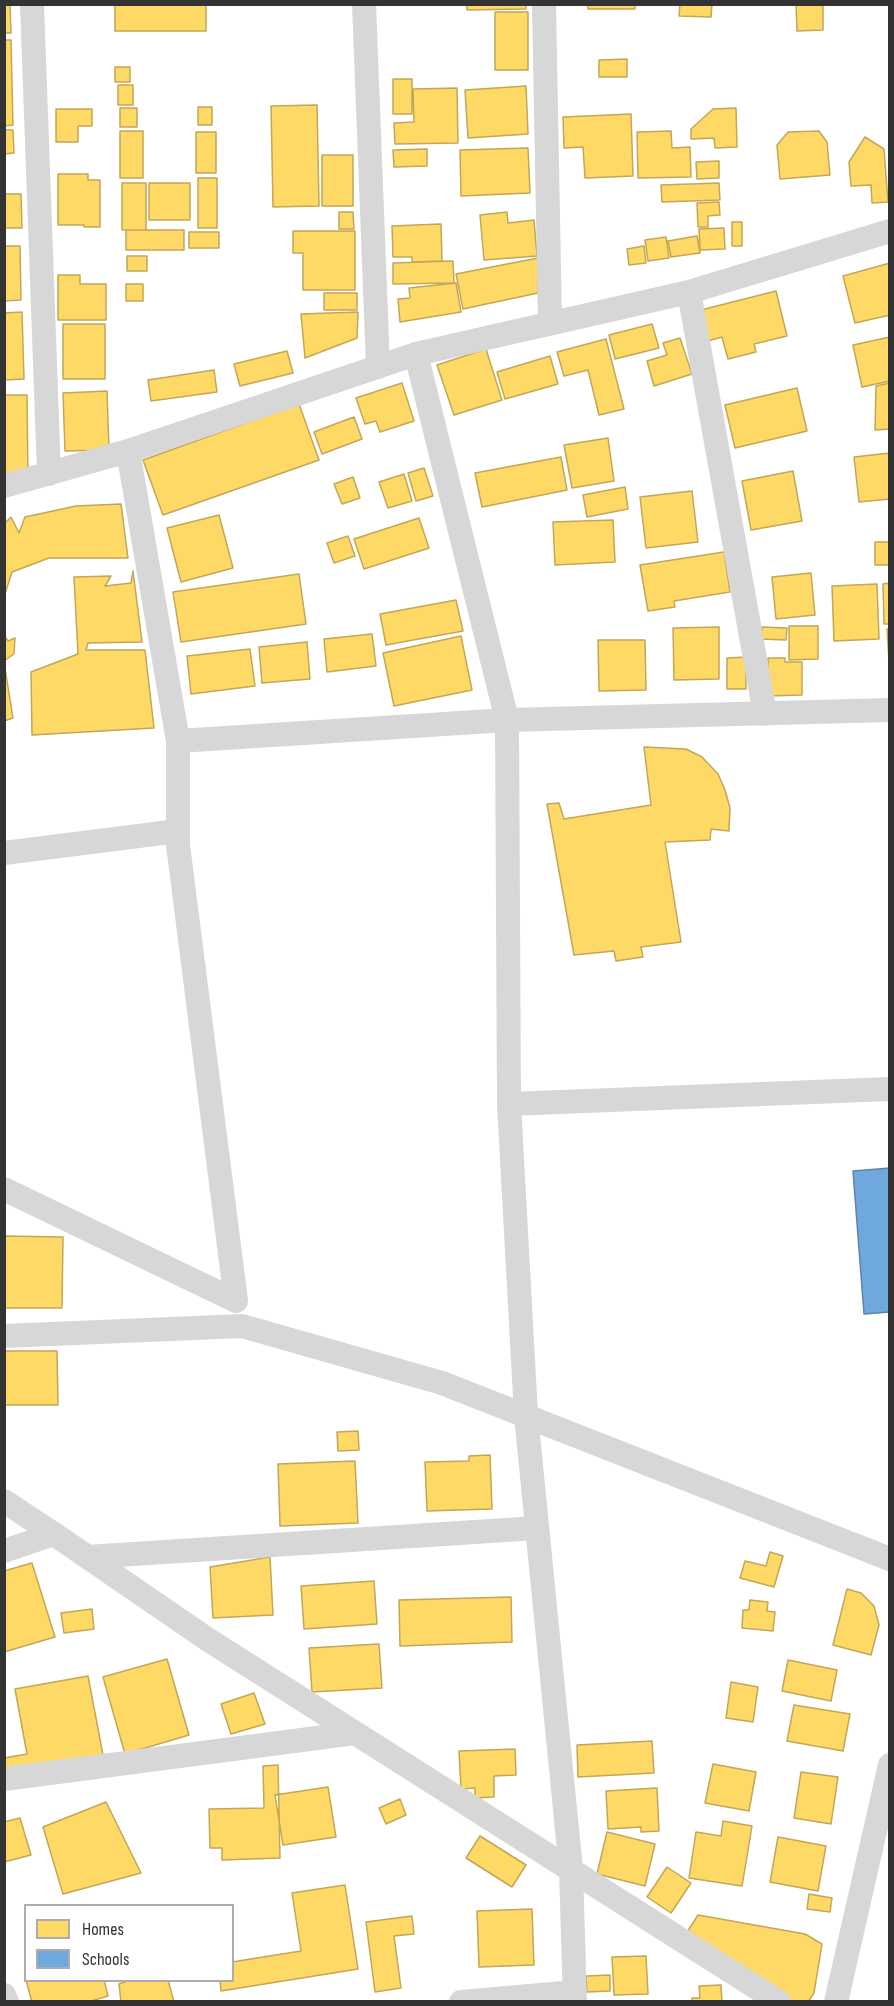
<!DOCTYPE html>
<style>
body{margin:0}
#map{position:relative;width:894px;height:2006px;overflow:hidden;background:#fff;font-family:"Sofia Sans Condensed",sans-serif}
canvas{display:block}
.frame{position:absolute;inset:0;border:6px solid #333;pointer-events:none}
.legend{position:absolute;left:24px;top:1904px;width:210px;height:78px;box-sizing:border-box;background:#fff;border:2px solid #adadad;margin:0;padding:8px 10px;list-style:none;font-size:18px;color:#333}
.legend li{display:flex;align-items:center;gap:12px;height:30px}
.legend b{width:30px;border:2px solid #adadad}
</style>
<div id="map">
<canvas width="894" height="2006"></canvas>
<div class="frame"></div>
<ul class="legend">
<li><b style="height:16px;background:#ffd966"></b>Homes</li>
<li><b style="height:16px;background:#6fa8dc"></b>Schools</li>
</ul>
</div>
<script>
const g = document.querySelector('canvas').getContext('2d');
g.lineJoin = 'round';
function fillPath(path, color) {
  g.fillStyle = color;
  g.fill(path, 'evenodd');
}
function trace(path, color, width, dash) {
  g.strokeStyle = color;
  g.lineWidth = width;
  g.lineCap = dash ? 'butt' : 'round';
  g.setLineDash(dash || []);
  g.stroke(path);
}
const homes = new Path2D(`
 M 4,4 L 10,4 L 11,33 L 4,33 Z
 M 115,4 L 206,4 L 206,31 L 115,31 Z
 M 467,4 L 526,4 L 526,9 L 467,10 Z
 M 588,4 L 635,4 L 635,9 L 588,9 Z
 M 680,4 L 712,4 L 711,17 L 679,16 Z
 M 796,4 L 823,4 L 823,30 L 797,31 Z
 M 495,12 L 528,12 L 528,70 L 495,70 Z
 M 4,40 L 11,40 L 13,125 L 4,126 Z
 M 627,59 L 627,77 L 599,77 L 599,60 Z
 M 115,67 L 130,67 L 130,82 L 115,82 Z
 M 393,79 L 412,79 L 412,114 L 393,114 Z
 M 118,85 L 133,85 L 133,105 L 118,105 Z
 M 526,86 L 528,134 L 468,138 L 465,90 Z
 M 457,88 L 458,143 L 395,144 L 394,123 L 414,122 L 413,89 Z
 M 317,105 L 319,206 L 273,207 L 271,106 Z
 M 198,107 L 212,107 L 212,125 L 198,125 Z
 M 120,108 L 137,108 L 137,127 L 120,127 Z
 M 736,108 L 737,147 L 715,148 L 714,138 L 691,139 L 691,129 L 713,109 Z
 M 56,109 L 92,109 L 92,126 L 78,126 L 78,142 L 56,142 Z
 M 631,114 L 633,176 L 585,178 L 583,147 L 564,148 L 563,117 Z
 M 4,130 L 13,130 L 14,153 L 4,154 Z
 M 120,131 L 143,131 L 143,178 L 120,178 Z
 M 671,131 L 672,148 L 690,147 L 691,177 L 638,178 L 637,132 Z
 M 819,131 L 827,142 L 830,175 L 780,179 L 777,145 L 788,132 Z
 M 196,132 L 216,132 L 216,173 L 196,173 Z
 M 865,137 L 884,149 L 888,202 L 872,203 L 871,185 L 851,186 L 849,162 Z
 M 528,148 L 530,193 L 461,196 L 460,150 Z
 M 427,149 L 427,166 L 394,167 L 393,150 Z
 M 322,155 L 353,155 L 353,206 L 322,206 Z
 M 719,161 L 719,178 L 697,179 L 696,162 Z
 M 58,174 L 88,174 L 88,180 L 100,180 L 100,227 L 84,227 L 84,225 L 58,225 Z
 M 198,178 L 217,178 L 217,228 L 198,228 Z
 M 122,183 L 146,183 L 146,230 L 122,230 Z
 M 149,183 L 190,183 L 190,220 L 149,220 Z
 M 719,183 L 720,200 L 662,202 L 661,185 Z
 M 4,194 L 21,194 L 22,228 L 4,228 Z
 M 719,202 L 720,215 L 708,216 L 708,227 L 698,227 L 697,203 Z
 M 339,212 L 353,212 L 354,229 L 339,229 Z
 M 507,212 L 508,223 L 534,220 L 537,256 L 484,260 L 480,215 Z
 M 732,222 L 742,222 L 742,246 L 732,246 Z
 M 441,224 L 442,261 L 412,262 L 412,257 L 393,257 L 392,226 Z
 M 724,228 L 725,249 L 700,250 L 699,229 Z
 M 126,230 L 184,230 L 184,250 L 126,250 Z
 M 293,231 L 355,231 L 355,290 L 303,290 L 303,253 L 293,253 Z
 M 189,232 L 219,232 L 219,248 L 189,248 Z
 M 697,236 L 700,253 L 671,257 L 668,241 Z
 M 666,237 L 669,258 L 648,261 L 645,240 Z
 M 4,246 L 20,246 L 21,300 L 4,301 Z
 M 644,246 L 646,263 L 629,265 L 627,249 Z
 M 127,256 L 147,256 L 147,271 L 127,271 Z
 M 538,258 L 538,293 L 463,309 L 456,274 Z
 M 453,261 L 454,283 L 393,284 L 393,263 Z
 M 890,263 L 890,315 L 855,323 L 843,276 Z
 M 58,275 L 80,275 L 80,284 L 106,284 L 106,320 L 58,320 Z
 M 456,283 L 461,312 L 400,322 L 398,299 L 410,298 L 409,288 Z
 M 126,284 L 143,284 L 143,301 L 126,301 Z
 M 776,291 L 787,336 L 754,344 L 756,352 L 728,359 L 722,337 L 708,341 L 701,310 Z
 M 324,293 L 357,293 L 357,310 L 324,310 Z
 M 22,312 L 24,379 L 4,380 L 4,313 Z
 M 358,312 L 357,338 L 305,358 L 301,314 Z
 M 63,324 L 105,324 L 105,379 L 63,379 Z
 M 652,324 L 659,348 L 615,359 L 609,335 Z
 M 890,337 L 890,381 L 862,387 L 853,345 Z
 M 680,338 L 692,374 L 654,386 L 647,361 L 667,355 L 663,343 Z
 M 606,339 L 624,409 L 599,415 L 588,370 L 564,376 L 557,352 Z
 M 486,349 L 502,400 L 454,415 L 437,365 Z
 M 287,351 L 293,373 L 240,386 L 234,364 Z
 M 550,356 L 558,384 L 505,399 L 497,372 Z
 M 214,370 L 217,392 L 151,401 L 148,380 Z
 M 402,383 L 414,421 L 380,432 L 376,421 L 365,424 L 356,398 Z
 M 890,383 L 890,429 L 875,430 L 876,386 Z
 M 797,388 L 807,431 L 735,448 L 725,405 Z
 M 107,391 L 109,450 L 65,451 L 63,393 Z
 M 4,395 L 27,395 L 28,479 L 4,479 Z
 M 299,404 L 319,460 L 163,515 L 143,460 Z
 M 354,417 L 362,439 L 322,454 L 314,432 Z
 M 608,438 L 614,481 L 572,488 L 564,445 Z
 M 890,453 L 890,499 L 859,502 L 854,457 Z
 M 561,457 L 567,490 L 482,507 L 475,473 Z
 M 424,468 L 433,496 L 416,501 L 408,473 Z
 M 793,471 L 802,521 L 751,530 L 742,481 Z
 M 404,474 L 412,501 L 388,508 L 379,482 Z
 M 353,477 L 360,498 L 342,504 L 334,484 Z
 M 625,487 L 628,509 L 587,517 L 583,495 Z
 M 692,491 L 698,542 L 646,548 L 640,497 Z
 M 121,504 L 128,558 L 49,558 L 12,572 L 4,597 L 4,524 L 11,517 L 19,533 L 25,517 L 76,506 Z
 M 219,515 L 233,568 L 181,582 L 167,528 Z
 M 419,518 L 429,548 L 364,569 L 354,539 Z
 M 613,520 L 615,562 L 555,565 L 553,522 Z
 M 348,536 L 355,556 L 334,563 L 327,543 Z
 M 875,542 L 890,542 L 890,565 L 875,565 Z
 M 724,552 L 730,592 L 674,601 L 675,607 L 648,611 L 640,565 Z
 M 133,571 L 142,642 L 88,643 L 86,650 L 145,650 L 154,728 L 32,735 L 31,672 L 78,654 L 74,577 L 111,576 L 105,586 L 131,583 Z
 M 811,573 L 815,615 L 776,619 L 772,577 Z
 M 299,574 L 306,624 L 181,642 L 173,592 Z
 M 890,583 L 890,624 L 884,624 L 883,584 Z
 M 877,584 L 879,639 L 834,641 L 832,586 Z
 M 456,600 L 463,631 L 386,645 L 380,614 Z
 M 789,626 L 818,626 L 818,659 L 789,660 Z
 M 719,627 L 719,679 L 674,680 L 673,628 Z
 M 762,627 L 787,628 L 786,640 L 761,639 Z
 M 887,629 L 890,629 L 890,678 Z
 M 372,634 L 376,666 L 327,672 L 324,639 Z
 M 4,635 L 8,641 L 15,638 L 14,654 L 4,661 Z
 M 461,636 L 472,690 L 394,706 L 383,653 Z
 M 598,640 L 645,640 L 646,690 L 599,691 Z
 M 307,642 L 310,679 L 262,683 L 259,647 Z
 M 250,649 L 255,686 L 191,694 L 187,656 Z
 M 746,657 L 746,689 L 727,689 L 727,658 Z
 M 768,658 L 785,658 L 785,662 L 802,662 L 802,695 L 768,696 Z
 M 4,662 L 13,718 L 4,721 Z
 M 644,747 L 686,749 L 702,757 L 718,774 L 725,790 L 730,808 L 729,831 L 711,829 L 710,840 L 665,842 L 681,942 L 641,947 L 643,957 L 616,961 L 614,951 L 574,955 L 547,804 L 559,803 L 564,819 L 651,805 Z
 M 4,1236 L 63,1237 L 62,1308 L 4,1308 Z
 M 4,1351 L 57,1351 L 58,1405 L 4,1405 Z
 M 358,1431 L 359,1450 L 338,1451 L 337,1432 Z
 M 490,1455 L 492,1509 L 427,1511 L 425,1462 L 469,1461 L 469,1456 Z
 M 355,1461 L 358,1523 L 280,1526 L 278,1464 Z
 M 770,1552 L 783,1556 L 774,1587 L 740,1578 L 745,1561 L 766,1566 Z
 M 270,1557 L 273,1615 L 213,1618 L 210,1567 Z
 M 32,1563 L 55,1637 L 4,1652 L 4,1571 Z
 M 374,1581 L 377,1624 L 304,1629 L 301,1586 Z
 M 847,1589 L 861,1593 L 874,1606 L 879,1625 L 871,1655 L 833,1645 Z
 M 511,1597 L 512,1642 L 400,1646 L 399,1600 Z
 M 750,1600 L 768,1602 L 767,1611 L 775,1612 L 773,1631 L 742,1628 L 743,1610 L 749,1610 Z
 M 92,1609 L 94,1629 L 64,1633 L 61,1613 Z
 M 379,1644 L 382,1688 L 312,1692 L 309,1648 Z
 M 167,1659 L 189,1735 L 125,1754 L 103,1677 Z
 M 788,1660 L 837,1670 L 831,1701 L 782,1691 Z
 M 88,1676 L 103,1755 L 4,1773 L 4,1758 L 27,1754 L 15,1689 Z
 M 731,1682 L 758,1687 L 753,1722 L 726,1718 Z
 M 254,1693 L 265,1724 L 231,1734 L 221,1704 Z
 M 794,1705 L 850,1714 L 843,1751 L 787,1741 Z
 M 652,1741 L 654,1773 L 578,1777 L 577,1745 Z
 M 515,1749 L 516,1775 L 494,1776 L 494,1797 L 475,1798 L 475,1788 L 461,1789 L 459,1751 Z
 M 713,1764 L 756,1772 L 749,1811 L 705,1803 Z
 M 278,1765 L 280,1858 L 222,1860 L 222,1848 L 210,1848 L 209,1809 L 264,1808 L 263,1766 Z
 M 801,1772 L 838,1777 L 831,1824 L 794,1818 Z
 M 328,1787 L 336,1837 L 283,1845 L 275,1795 Z
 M 657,1788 L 659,1831 L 641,1832 L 641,1827 L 608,1829 L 606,1791 Z
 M 400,1799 L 406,1815 L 386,1824 L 379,1808 Z
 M 106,1802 L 141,1873 L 63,1894 L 43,1827 Z
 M 20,1818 L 31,1855 L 4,1862 L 4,1822 Z
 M 723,1821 L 752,1826 L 742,1886 L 689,1878 L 696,1832 L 721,1836 Z
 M 607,1832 L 655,1844 L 645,1886 L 597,1874 Z
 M 480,1836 L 526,1865 L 512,1887 L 466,1858 Z
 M 778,1837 L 826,1846 L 818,1891 L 770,1882 Z
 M 667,1867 L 691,1883 L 671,1913 L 647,1897 Z
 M 345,1885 L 358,1969 L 221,1991 L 220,1980 L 232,1980 L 232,1962 L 301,1951 L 292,1893 Z
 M 809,1894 L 832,1898 L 830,1912 L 807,1909 Z
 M 532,1909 L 534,1965 L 479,1967 L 477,1911 Z
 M 698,1915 L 805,1934 L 822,1944 L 814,1993 L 808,2002 L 786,2002 L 684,1937 Z
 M 412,1916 L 414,1934 L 394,1936 L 401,1988 L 375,1992 L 366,1922 Z
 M 646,1956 L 648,1994 L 614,1995 L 612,1957 Z
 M 610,1975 L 610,1991 L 587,1992 L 586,1976 Z
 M 26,1980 L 104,1980 L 108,1996 L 88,2002 L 32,2002 Z
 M 130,1980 L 168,1980 L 174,2002 L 121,2002 L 119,1984 Z
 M 721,1985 L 722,2002 L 692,2002 L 692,1998 L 700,1998 L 699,1986 Z`);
fillPath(homes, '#ffd966');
trace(homes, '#c2a757', 1.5);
const schools = new Path2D(`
 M 890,1168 L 890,1312 L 864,1314 L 853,1171 Z`);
fillPath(schools, '#6fa8dc');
trace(schools, '#5d85a9', 1.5);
trace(new Path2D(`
 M 32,4 L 49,474
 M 364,4 L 378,367
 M 544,4 L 550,323
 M 689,292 L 765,714
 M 416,354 L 507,720 L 509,1104 L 526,1415 L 571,1870 L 575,2002
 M 4,486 L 128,451 L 416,354 L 689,292 L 890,231
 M 178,741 L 507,720 L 890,710
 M 4,853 L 178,831
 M 509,1104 L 890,1089
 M 4,1189 L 236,1301 L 178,845 L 178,741 L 128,451
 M 4,1336 L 242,1326 L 442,1383 L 890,1559
 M 4,1501 L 54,1534
 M 4,1551 L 54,1534 L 207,1639 L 779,2002
 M 87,1557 L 537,1528
 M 4,1779 L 355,1733
 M 4,1995 L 7,2002
 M 461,2002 L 575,1992
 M 836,2002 L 890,1765`), '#d7d7d7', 24);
</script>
